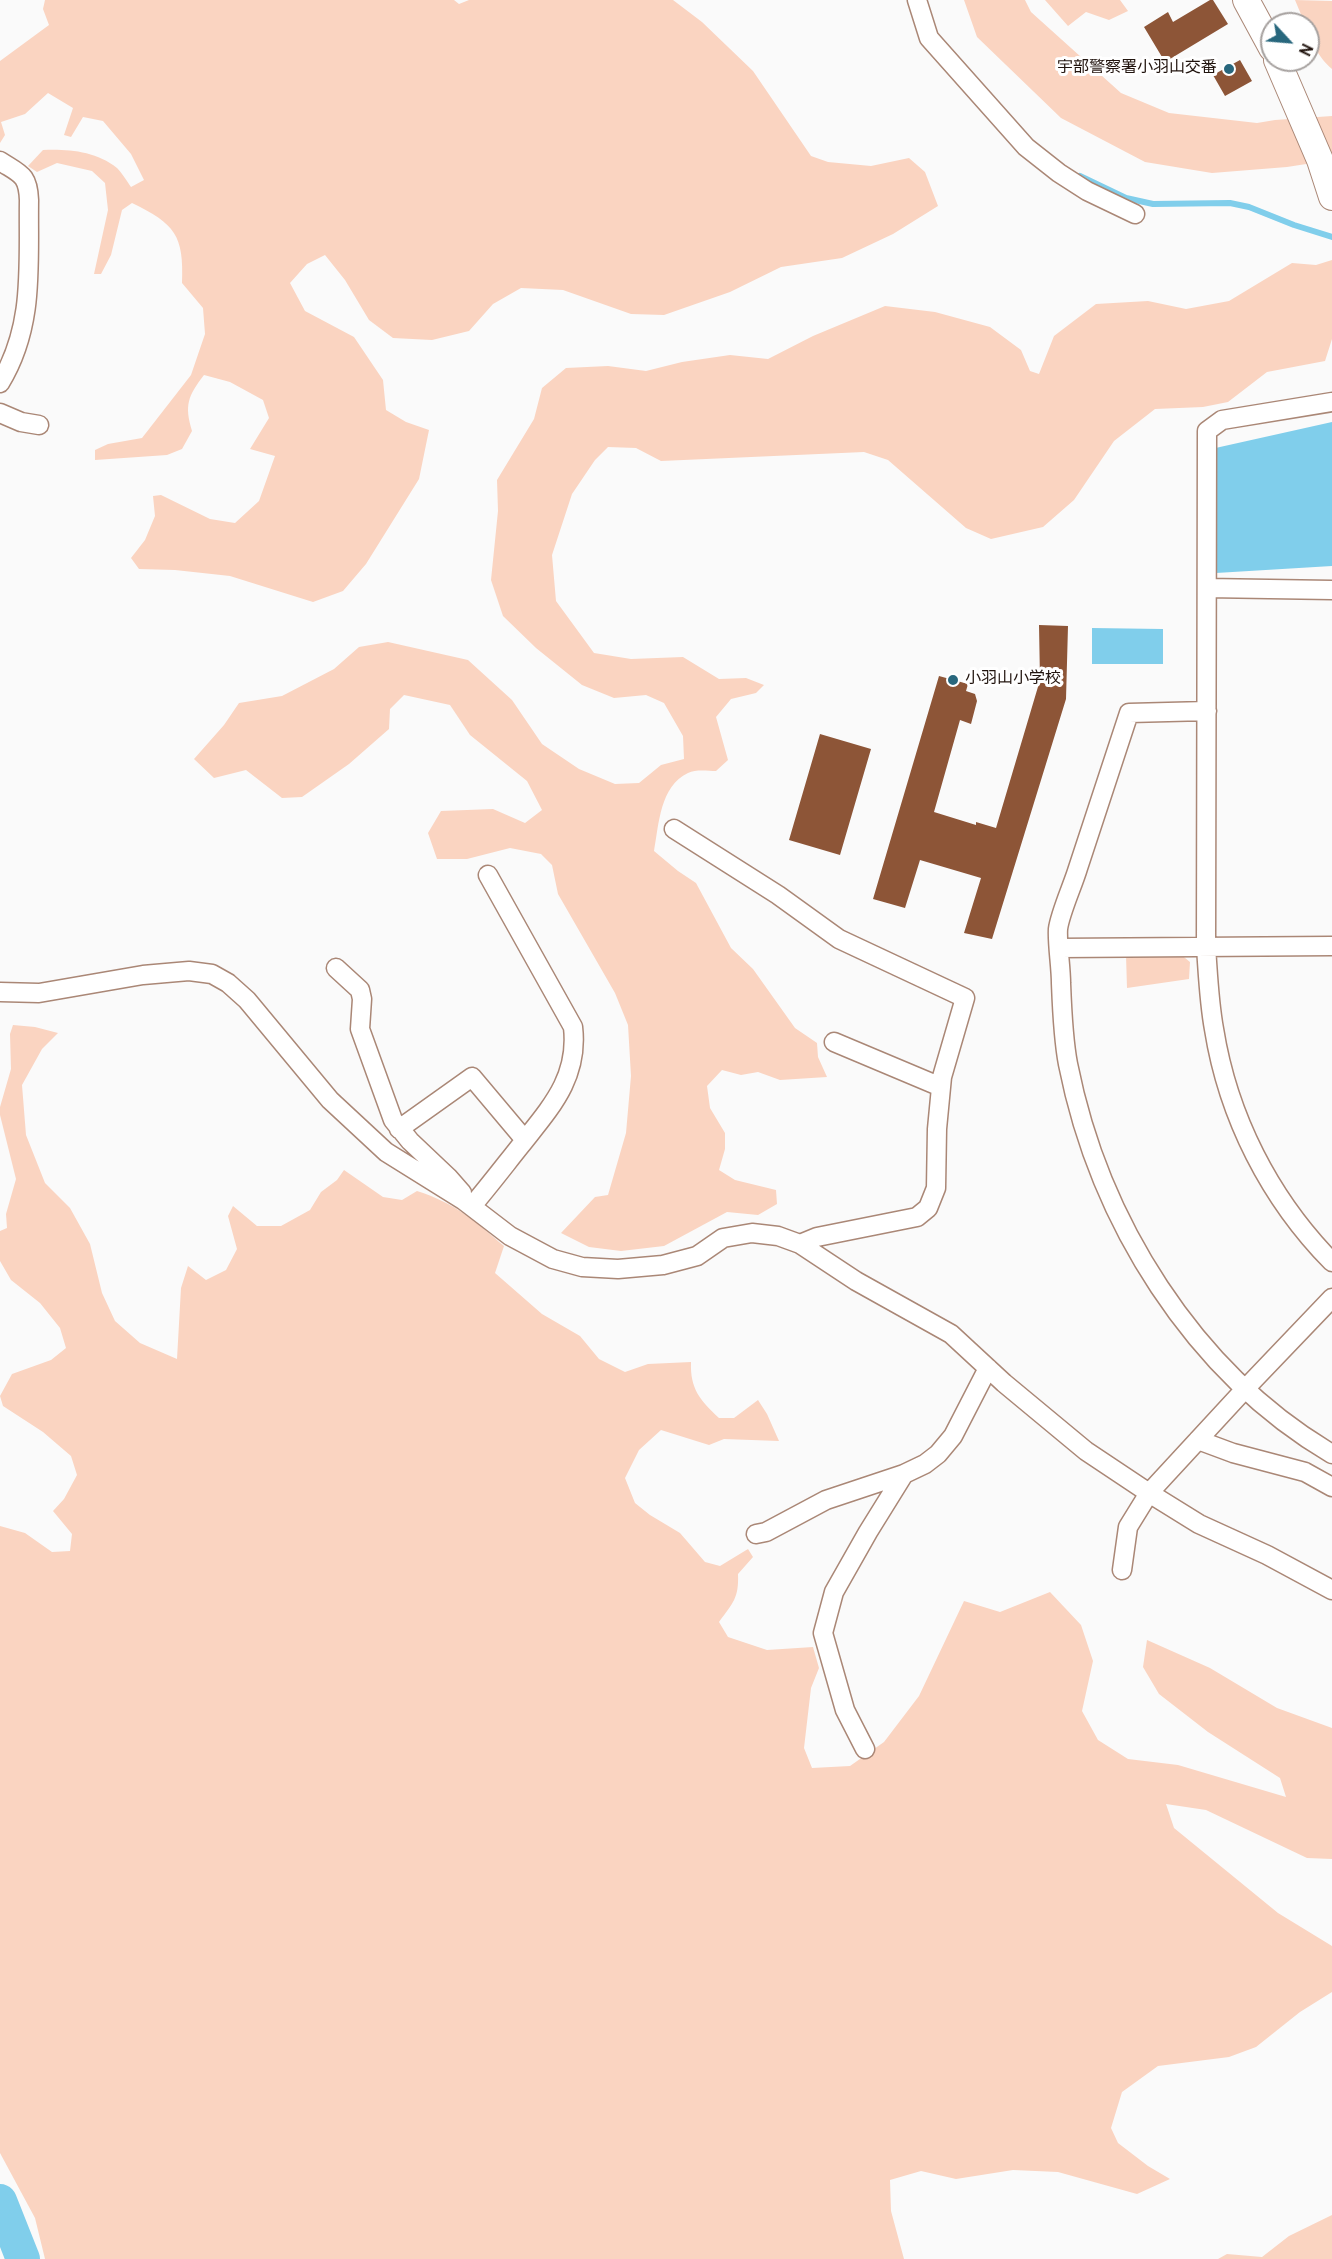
<!DOCTYPE html>
<meta charset="utf-8">
<style>
body{margin:0}
#map{position:relative;width:1332px;height:2259px;overflow:hidden;background:#fafafa;font-family:Overpass,sans-serif}
canvas{display:block}
.north{position:absolute;left:1260px;top:12px;width:60px;height:60px;box-sizing:border-box;background:#fff;border:2px solid #a6a19f;border-radius:50%;rotate:116deg;font-size:16px;font-weight:700;line-height:24px;text-align:center;color:#21140e}
.north::after{content:'';display:block;margin:auto;width:21px;height:27px;background:#28677d;clip-path:polygon(50% 0,100% 100%,50% 72%,0 100%)}
</style>
<div id="map">
<canvas width="1332" height="2259"></canvas>
<div class="north">N</div>
</div>
<script>
const g = document.querySelector('canvas').getContext('2d');
g.lineJoin = 'round';
function fillPath(path, color) {
  g.fillStyle = color;
  g.fill(path, 'evenodd');
}
function trace(path, color, width, dash) {
  g.strokeStyle = color;
  g.lineWidth = width;
  g.lineCap = dash ? 'butt' : 'round';
  g.setLineDash(dash || []);
  g.stroke(path);
}
function write(font, color, halo, rows, align = 'center') {
  g.font = font + ' Overpass,"Noto Sans JP",sans-serif';
  g.lineWidth = 6;
  g.setLineDash([]);
  g.textBaseline = 'middle';
  g.strokeStyle = halo;
  g.fillStyle = color;
  for (const [text, x, y, turn = 0] of rows) {
    g.save();
    g.translate(x, y);
    g.rotate((+turn || 0) * Math.PI / 180);
    g.textAlign = isNaN(turn) ? turn : align;
    if (halo) g.strokeText(text, 0, 0);
    g.fillText(text, 0, 0);
    g.restore();
  }
}
fillPath(new Path2D(`
 M 45,0 L 454,0 L 459,4 L 469,0 L 673,0 L 702,22 L 753,71 L 811,156 L 828,162 L 871,166 L 909,158 L 925,172 L 938,206 L 893,234 L 842,258 L 781,267 L 730,292 L 664,315 L 631,314 L 563,290 L 521,288 L 493,304 L 469,331 L 432,340 L 393,338 L 369,320 L 345,280 L 325,255 L 307,264 L 290,283 L 305,311 L 354,337 L 383,380 L 386,410 L 406,422 L 429,430 L 419,479 L 366,564 L 343,591 L 313,602 L 230,576 L 175,570 L 139,569 L 131,558 L 145,540 L 155,516 L 153,496 L 161,495 L 210,519 L 235,523 L 259,501 L 275,456 L 250,449 L 269,418 L 263,400 L 230,382 L 204,375 C 188,396 184,405 192,431 L 182,449 L 167,455 L 95,460 L 95,450 L 108,444 L 142,438 L 191,375 L 205,334 L 203,308 L 182,283 C 184,235 175,224 132,203 L 122,210 L 111,255 L 101,274 L 94,274 L 108,210 L 105,183 L 92,171 L 57,163 L 37,172 L 28,166 L 43,150 C 68,149 96,151 117,168 C 122,173 127,181 131,187 L 144,180 L 131,154 L 103,121 L 83,117 L 71,137 L 64,135 L 73,108 L 48,93 L 25,114 L 1,122 L 5,135 L 0,143 L 0,61 L 49,25 L 43,9 Z
 M 964,0 L 1025,0 L 1031,12 L 1121,93 L 1169,113 L 1257,123 L 1275,120 L 1332,116 L 1332,160 L 1287,167 L 1212,173 L 1145,162 L 1061,118 L 977,37 Z
 M 1045,0 L 1120,0 L 1128,11 L 1109,20 L 1086,12 L 1068,26 Z
 M 1295,0 L 1332,1 L 1332,69 C 1320,59 1308,40 1308,24 L 1305,24 Z
 M 1332,260 L 1332,339 L 1325,361 L 1267,372 L 1228,402 L 1203,407 L 1155,409 L 1114,441 L 1074,500 L 1043,527 L 991,539 L 966,528 L 888,460 L 864,452 L 661,461 L 636,448 L 608,447 L 595,460 L 572,494 L 552,555 L 556,601 L 594,653 L 631,659 L 683,657 L 719,679 L 746,678 L 764,685 L 756,693 L 731,699 L 716,717 L 728,760 L 716,771 C 708,771 696,769 688,773 C 660,786 659,824 654,851 L 678,871 L 696,883 L 731,948 L 753,969 L 795,1028 L 817,1043 L 818,1057 L 827,1077 L 780,1080 L 758,1072 L 741,1075 L 722,1070 L 707,1086 L 710,1108 L 725,1133 L 725,1149 L 719,1170 L 735,1180 L 776,1190 L 777,1204 L 758,1215 L 727,1212 L 664,1246 L 621,1251 L 589,1247 L 561,1233 L 595,1197 L 608,1195 L 626,1133 L 631,1076 L 628,1025 L 615,993 L 558,894 L 552,865 L 541,854 L 510,848 L 467,859 L 437,859 L 428,833 L 441,811 L 493,809 L 525,823 L 542,810 L 527,781 L 470,735 L 450,705 L 404,695 L 390,709 L 389,729 L 349,764 L 302,797 L 282,798 L 246,770 L 214,778 L 194,759 L 224,725 L 239,703 L 282,696 L 334,669 L 359,647 L 388,642 L 468,660 L 512,700 L 542,744 L 579,769 L 615,784 L 639,783 L 661,765 L 684,759 L 683,736 L 664,703 L 646,695 L 614,698 L 582,685 L 536,648 L 503,616 L 491,580 L 498,511 L 497,480 L 534,419 L 542,388 L 566,368 L 608,366 L 646,371 L 682,362 L 730,355 L 768,359 L 813,336 L 885,306 L 935,312 L 990,327 L 1021,350 L 1030,371 L 1039,374 L 1054,336 L 1096,304 L 1148,301 L 1186,309 L 1229,301 L 1292,263 L 1316,265 Z
 M 1179,953 L 1190,962 L 1189,979 L 1127,988 L 1126,955 Z
 M 13,1025 L 35,1027 L 58,1033 L 42,1049 L 22,1085 L 26,1135 L 45,1183 L 70,1208 L 90,1244 L 102,1293 L 115,1321 L 140,1343 L 177,1359 L 181,1288 L 188,1266 L 206,1280 L 226,1270 L 237,1249 L 228,1216 L 233,1206 L 257,1226 L 281,1226 L 310,1210 L 321,1192 L 337,1180 L 344,1170 L 383,1197 L 402,1200 L 417,1191 C 455,1203 475,1221 504,1246 L 495,1273 L 542,1314 L 580,1336 L 599,1359 L 625,1372 L 648,1364 L 691,1362 C 690,1389 700,1400 719,1418 L 734,1418 L 758,1400 L 767,1414 L 779,1441 L 724,1439 L 709,1445 L 661,1430 L 639,1450 L 625,1478 L 635,1503 L 650,1515 L 680,1533 L 705,1562 L 720,1566 L 748,1549 L 753,1557 L 738,1574 C 739,1598 733,1603 719,1622 L 728,1637 L 767,1650 L 813,1647 L 819,1668 L 811,1688 L 804,1748 L 812,1768 L 850,1766 L 884,1742 L 919,1696 L 964,1601 L 1000,1612 L 1050,1592 L 1081,1625 L 1093,1661 L 1082,1711 L 1098,1740 L 1128,1759 L 1178,1765 L 1286,1797 L 1280,1778 L 1208,1732 L 1159,1694 L 1143,1667 L 1147,1640 L 1210,1668 L 1277,1708 L 1332,1728 L 1332,1859 L 1307,1858 L 1206,1810 L 1166,1804 L 1174,1828 L 1278,1913 L 1332,1946 L 1332,1992 L 1300,2012 L 1256,2047 L 1229,2057 L 1158,2066 L 1122,2092 L 1111,2128 L 1118,2143 L 1148,2166 L 1170,2179 L 1137,2194 L 1058,2172 L 1013,2170 L 956,2179 L 921,2171 L 890,2180 L 891,2211 L 904,2259 L 45,2259 L 35,2218 L 0,2153 L 0,1526 L 25,1533 L 52,1552 L 70,1551 L 72,1534 L 53,1511 L 64,1499 L 77,1475 L 71,1456 L 43,1432 L 3,1406 L 0,1396 L 12,1374 L 51,1360 L 66,1348 L 60,1328 L 40,1303 L 11,1280 L 0,1261 L 0,1231 L 7,1228 L 6,1214 L 16,1179 L 0,1115 L 0,1107 L 11,1069 L 10,1034 Z
 M 1332,2215 L 1332,2259 L 1218,2259 L 1227,2254 L 1262,2257 L 1289,2236 Z`), '#fad4c1');
fillPath(new Path2D(`
 M 1332,422 L 1332,566 L 1216,573 L 1211,449 Z
 M 1092,628 L 1163,629 L 1163,664 L 1092,664 Z`), '#80ceeb');
trace(new Path2D(`
 M 1080,176 L 1126,198 L 1153,204 L 1230,203 L 1249,207 L 1294,225 L 1332,237`), '#80ceeb', 6);
trace(new Path2D(`
 M 0,2201 L 23,2259`), '#80ceeb', 34);
fillPath(new Path2D(`
 M 1210,0 L 1213,0 L 1228,24 L 1165,62 L 1144,27 L 1168,12 L 1173,22 Z
 M 1240,60 L 1252,81 L 1225,96 L 1213,75 Z
 M 1039,625 L 1068,626 L 1066,699 L 992,939 L 964,933 L 981,878 L 920,860 L 905,908 L 873,899 L 939,676 L 968,684 L 966,691 L 975,694 L 977,701 L 971,724 L 960,720 L 934,812 L 976,825 L 976,822 L 996,828 L 1040,680 Z
 M 820,734 L 871,749 L 840,855 L 789,840 Z`), '#8d5537');
const street = new Path2D(`
 M 917,0 L 929,38 L 1026,147 L 1059,173 L 1087,191 L 1135,214
 M 0,161 C 20,174 28,174 29,200 C 28,265 35,326 0,383
 M 1332,402 L 1222,420 L 1207,431 L 1206,947 C 1208,974 1209,1002 1214,1029 C 1228,1117 1270,1199 1332,1262
 M 0,413 L 21,422 L 39,425
 M 1207,588 L 1332,590
 M 1207,711 L 1129,713 C 1112,765 1095,817 1078,868 C 1073,885 1060,913 1058,929 C 1057,943 1061,967 1061,983 C 1062,1009 1063,1038 1068,1064 C 1099,1221 1193,1372 1332,1454
 M 674,829 L 778,895 L 839,939 L 965,998 L 942,1077 L 937,1129 L 936,1188 L 928,1208 L 917,1217 L 817,1237 L 800,1244
 M 1060,948 L 1332,946
 M 336,968 L 360,990 L 362,999 L 360,1029 L 393,1120 L 410,1141 L 448,1177 L 462,1193
 M 0,992 L 39,993 L 143,975 L 189,971 L 212,974 L 228,983 L 247,1000 L 330,1100 L 386,1152 L 463,1200 L 510,1236 L 553,1259 L 582,1267 L 618,1269 L 663,1265 L 697,1256 L 723,1238 L 752,1233 L 778,1236 L 800,1244 L 856,1281 L 951,1334 L 1004,1383 L 1086,1451 L 1149,1493 L 1199,1524 L 1267,1555 L 1332,1590
 M 834,1042 L 941,1087
 M 399,1129 L 472,1077 L 525,1140
 M 472,1206 C 489,1186 505,1165 521,1145 C 550,1108 579,1078 573,1027 L 488,875
 M 1198,1440 L 1233,1453 L 1305,1472 L 1332,1487
 M 756,1534 L 766,1532 L 826,1500 L 904,1474 L 925,1464 L 938,1454 L 953,1436 L 988,1368
 M 1122,1570 L 1128,1527 L 1149,1493 L 1245,1389 L 1332,1298
 M 865,1749 L 845,1710 L 823,1633 L 834,1592 L 868,1532 L 904,1474`);
const secondary = new Path2D(`
 M 1246,0 L 1272,48
 M 1277,60 L 1320,160 L 1332,197`);
trace(street, '#aa8776', 21);
trace(secondary, '#aa8776', 28);
trace(street, '#fff', 18);
trace(secondary, '#fff', 26);
for (const [x, y, r, color] of [
 [1229,69,6,"#28677d"],
 [953,680,6,"#28677d"]
]) {
  const dot = new Path2D();
  dot.arc(x, y, r, 0, 2 * Math.PI);
  g.fillStyle = color;
  g.fill(dot);
  trace(dot, '#fff', 2);
}
write('16px', '#21140e', '#fff', [
 ["宇部警察署小羽山交番",1217,69],
 ["小羽山小学校",965,680,"left"]
], 'right');
</script>
